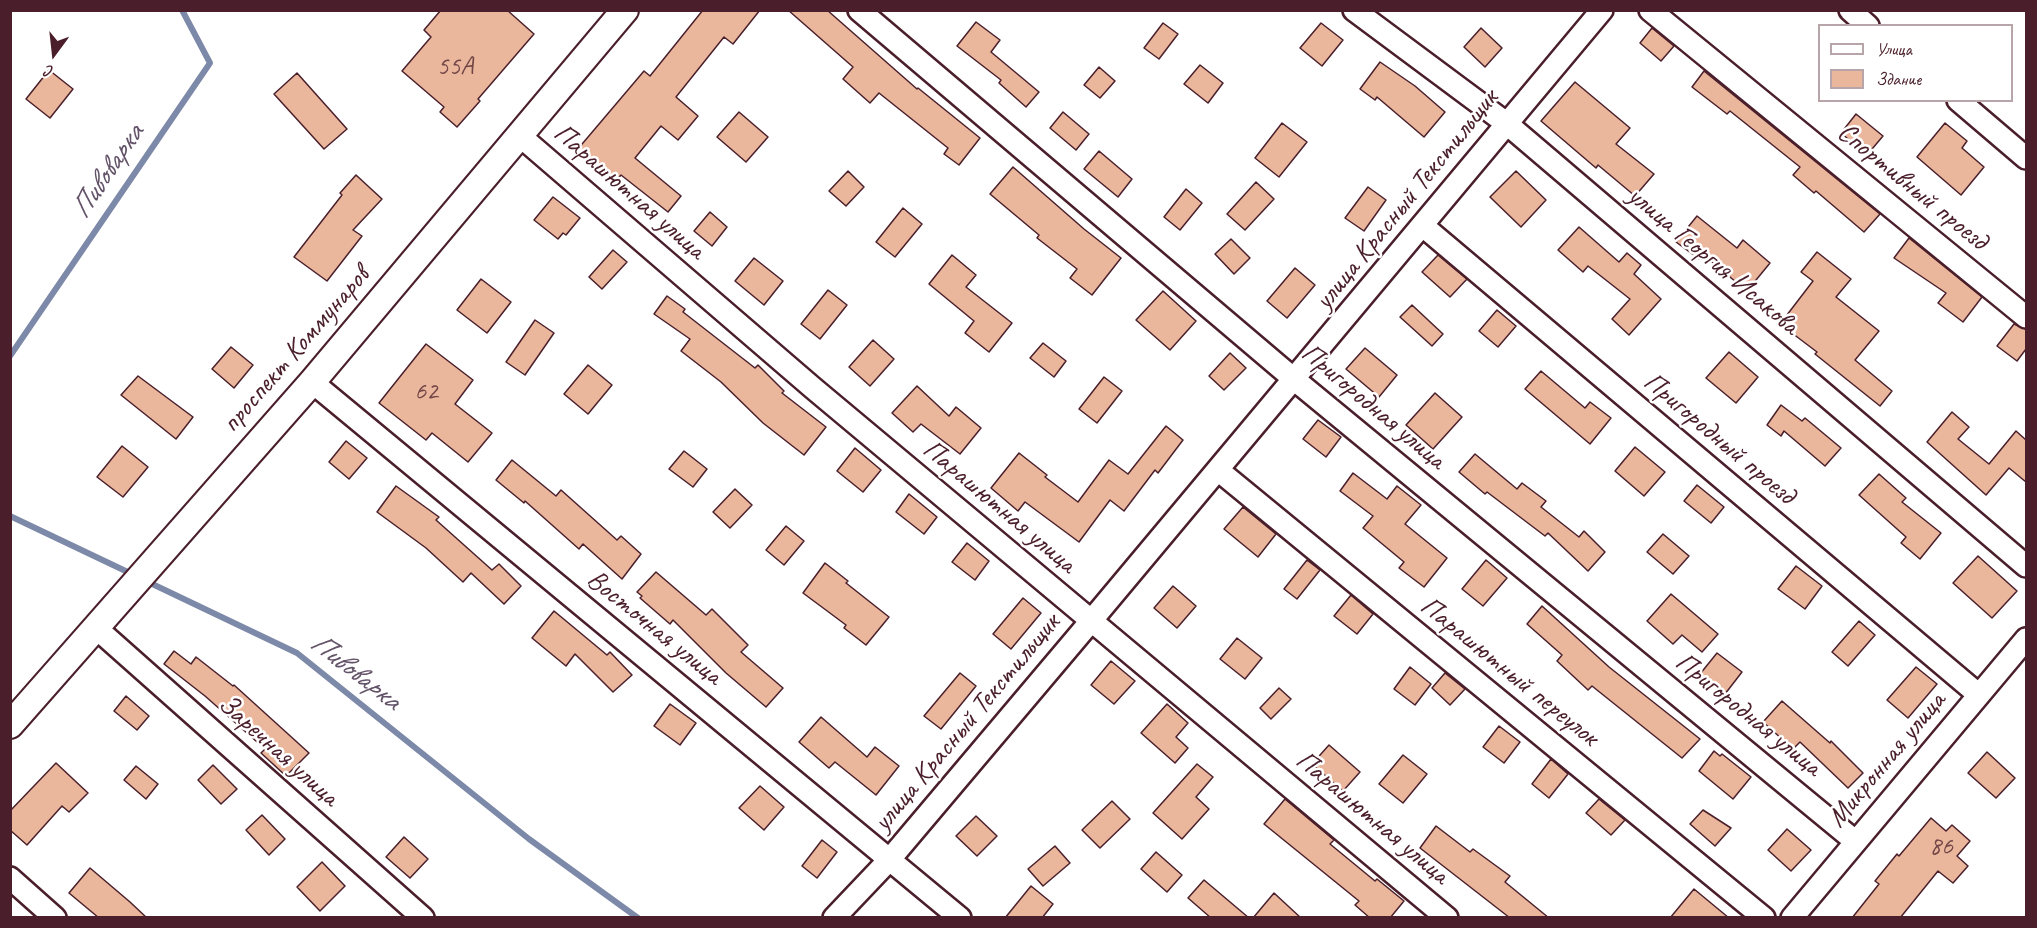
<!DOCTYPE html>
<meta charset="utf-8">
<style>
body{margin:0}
#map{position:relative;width:2037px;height:928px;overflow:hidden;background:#fff;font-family:Caveat,sans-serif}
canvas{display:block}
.frame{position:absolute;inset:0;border:12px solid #4a1f2b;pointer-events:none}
.legend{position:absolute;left:1818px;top:24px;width:195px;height:78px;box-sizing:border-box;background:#fff;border:2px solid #b7a5aa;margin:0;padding:8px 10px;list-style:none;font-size:18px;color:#4a1f2b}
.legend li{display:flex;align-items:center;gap:12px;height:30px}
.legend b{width:30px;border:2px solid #b7a5aa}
.north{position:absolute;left:24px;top:24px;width:60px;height:60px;-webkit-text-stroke:4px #fff;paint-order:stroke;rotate:195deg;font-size:16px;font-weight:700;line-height:24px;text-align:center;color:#4a1f2b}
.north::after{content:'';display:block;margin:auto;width:21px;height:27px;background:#4a1f2b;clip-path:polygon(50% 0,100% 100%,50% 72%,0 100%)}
</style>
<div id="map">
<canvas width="2037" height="928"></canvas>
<div class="frame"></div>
<ul class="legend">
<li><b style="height:8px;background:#fff"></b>Улица</li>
<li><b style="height:16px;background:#eab79c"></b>Здание</li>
</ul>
<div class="north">С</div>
</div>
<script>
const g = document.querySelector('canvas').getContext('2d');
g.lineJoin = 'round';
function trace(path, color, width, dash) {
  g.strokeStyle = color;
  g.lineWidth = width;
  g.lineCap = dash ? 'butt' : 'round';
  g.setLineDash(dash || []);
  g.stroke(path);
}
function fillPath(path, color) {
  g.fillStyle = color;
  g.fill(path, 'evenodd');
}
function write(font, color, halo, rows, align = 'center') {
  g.font = font + ' Caveat,sans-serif';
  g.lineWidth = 5;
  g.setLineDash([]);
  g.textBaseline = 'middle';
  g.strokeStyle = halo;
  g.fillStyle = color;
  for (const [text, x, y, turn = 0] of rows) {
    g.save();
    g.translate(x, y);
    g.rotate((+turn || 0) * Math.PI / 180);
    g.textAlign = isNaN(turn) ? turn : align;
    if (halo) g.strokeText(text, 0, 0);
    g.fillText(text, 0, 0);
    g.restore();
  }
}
trace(new Path2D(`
 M 10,356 L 210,63 L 182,10
 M 10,516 L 134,575
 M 146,581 L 297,653 L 529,839 L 638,918`), '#7d89a8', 6);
const building = new Path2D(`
 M 441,10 L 507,10 L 534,34 L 478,99 L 480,101 L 457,127 L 440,112 L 444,107 L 402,71 L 431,37 L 424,30 Z
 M 703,10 L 760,10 L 733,44 L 724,37 L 676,97 L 698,116 L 678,140 L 661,126 L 635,158 L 681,196 L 668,212 L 621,175 L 615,182 L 577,150 L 644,71 L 650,76 Z
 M 788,10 L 827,10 L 917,89 L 918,88 L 980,138 L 959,165 L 944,154 L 948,148 L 879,93 L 870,103 L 843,79 L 853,67 Z
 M 976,22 L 1000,40 L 991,52 L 1039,92 L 1026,107 L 999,83 L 1001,80 L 957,46 Z
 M 1163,23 L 1178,34 L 1159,59 L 1144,48 Z
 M 1321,23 L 1343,40 L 1322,66 L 1300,48 Z
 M 1481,28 L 1502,48 L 1485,67 L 1464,47 Z
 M 1652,28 L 1674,46 L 1661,61 L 1640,43 Z
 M 1380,62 L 1415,86 L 1445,112 L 1424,137 L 1377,97 L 1375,100 L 1360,89 Z
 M 1200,65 L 1223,83 L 1208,103 L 1184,84 Z
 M 1099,67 L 1115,81 L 1100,98 L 1084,85 Z
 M 49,70 L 73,89 L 50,118 L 26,99 Z
 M 1704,71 L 1880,214 L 1864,232 L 1816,191 L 1814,193 L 1793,175 L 1800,167 L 1730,111 L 1727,114 L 1692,87 Z
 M 297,73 L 347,129 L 324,149 L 274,94 Z
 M 1575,82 L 1630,128 L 1616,144 L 1654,174 L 1635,196 L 1598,165 L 1596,168 L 1541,121 Z
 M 739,112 L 768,137 L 746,162 L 717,137 Z
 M 1063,112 L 1089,134 L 1076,150 L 1050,128 Z
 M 1856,114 L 1883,136 L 1867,155 L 1841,133 Z
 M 1282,123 L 1307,142 L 1279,177 L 1255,158 Z
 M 1945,123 L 1967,141 L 1962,148 L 1984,167 L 1961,195 L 1917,157 Z
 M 1099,151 L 1132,179 L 1118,197 L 1084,169 Z
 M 1013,167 L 1084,229 L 1121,258 L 1092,295 L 1070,278 L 1077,269 L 1037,238 L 1039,235 L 990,194 Z
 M 848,171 L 864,187 L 846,206 L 829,191 Z
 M 1516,171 L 1546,200 L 1521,227 L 1490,197 Z
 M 356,175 L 382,199 L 353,230 L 362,236 L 327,281 L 294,257 L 342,195 L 340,193 Z
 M 1256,182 L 1274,199 L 1245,230 L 1227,214 Z
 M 1368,187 L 1386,200 L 1364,231 L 1345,218 Z
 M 1186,189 L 1202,203 L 1180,230 L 1164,217 Z
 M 553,197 L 580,218 L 566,235 L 563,233 L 558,239 L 534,220 Z
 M 903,208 L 922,224 L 895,257 L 876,242 Z
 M 710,212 L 727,227 L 712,246 L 694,231 Z
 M 1697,216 L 1737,248 L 1743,240 L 1770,263 L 1747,291 L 1702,254 L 1699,259 L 1676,242 Z
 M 1579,227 L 1619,262 L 1627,253 L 1641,265 L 1634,274 L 1661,299 L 1629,335 L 1612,319 L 1630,299 L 1588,266 L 1583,272 L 1558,250 Z
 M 1909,238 L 1982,297 L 1963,322 L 1938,303 L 1946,293 L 1894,258 Z
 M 1231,239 L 1250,258 L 1234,274 L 1215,254 Z
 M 613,250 L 627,262 L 602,289 L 589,277 Z
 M 1817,252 L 1851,279 L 1836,297 L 1879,331 L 1855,360 L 1892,391 L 1880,406 L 1815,354 L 1817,352 L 1780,324 L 1813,281 L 1801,272 Z
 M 952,255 L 976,275 L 966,287 L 1012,323 L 989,352 L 965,333 L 974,321 L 929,284 Z
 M 1438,255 L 1467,279 L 1450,297 L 1422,272 Z
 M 754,258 L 783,281 L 764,305 L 735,281 Z
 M 1295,268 L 1315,285 L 1287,318 L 1267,301 Z
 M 481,279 L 511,302 L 487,333 L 457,310 Z
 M 828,290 L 847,305 L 820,339 L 801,324 Z
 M 1163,291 L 1196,321 L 1170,350 L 1136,320 Z
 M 667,296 L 685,309 L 683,312 L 755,368 L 758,365 L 784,391 L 782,393 L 826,427 L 804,455 L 763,423 L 721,382 L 681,351 L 690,339 L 654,314 Z
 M 1412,305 L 1443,334 L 1432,346 L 1400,317 Z
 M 1497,310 L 1516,326 L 1498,347 L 1479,331 Z
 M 535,320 L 554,333 L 525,375 L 506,362 Z
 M 2014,324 L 2026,329 L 2026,349 L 2017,361 L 1997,346 Z
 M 873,340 L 894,359 L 870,386 L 849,367 Z
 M 1043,343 L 1066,361 L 1054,377 L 1030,358 Z
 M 426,344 L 473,380 L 455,404 L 492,433 L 468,462 L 432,433 L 426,440 L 379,403 Z
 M 231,347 L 253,365 L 234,388 L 212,369 Z
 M 1365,348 L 1397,375 L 1379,397 L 1346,369 Z
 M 1729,352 L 1758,377 L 1736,403 L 1706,378 Z
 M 1230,353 L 1246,368 L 1224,390 L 1209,376 Z
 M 588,365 L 612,385 L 588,414 L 564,394 Z
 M 1541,371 L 1585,408 L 1590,402 L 1611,418 L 1590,444 L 1525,389 Z
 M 138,376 L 193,417 L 176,439 L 121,395 Z
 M 1104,377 L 1122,391 L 1097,423 L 1079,409 Z
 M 917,386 L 949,416 L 956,407 L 981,428 L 960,454 L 921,424 L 913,432 L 892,413 Z
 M 1435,393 L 1462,417 L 1433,449 L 1406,425 Z
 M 1781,405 L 1802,421 L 1805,418 L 1841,448 L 1825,466 L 1784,431 L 1781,436 L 1767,425 Z
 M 1952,412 L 1969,427 L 1958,439 L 1989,464 L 2016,431 L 2026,440 L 2026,482 L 2009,468 L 1986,495 L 1927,442 Z
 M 1318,420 L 1341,437 L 1326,457 L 1303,439 Z
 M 1166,426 L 1183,440 L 1158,473 L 1155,470 L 1124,511 L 1110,500 L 1079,542 L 1025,502 L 1018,511 L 991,488 L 1019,453 L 1047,475 L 1045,477 L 1078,502 L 1109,460 L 1128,474 Z
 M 346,441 L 367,458 L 349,479 L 329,462 Z
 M 122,446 L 148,467 L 123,497 L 97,477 Z
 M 1635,447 L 1665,472 L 1644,496 L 1615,471 Z
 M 855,448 L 881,470 L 863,492 L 837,471 Z
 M 684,451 L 707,469 L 693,487 L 669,469 Z
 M 1475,454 L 1517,489 L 1522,483 L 1546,501 L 1541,507 L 1579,537 L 1584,531 L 1605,552 L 1588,571 L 1548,533 L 1545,536 L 1487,492 L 1485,494 L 1459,472 Z
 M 512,460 L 556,496 L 561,490 L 617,540 L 621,536 L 641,554 L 622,579 L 583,544 L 579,549 L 525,501 L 524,503 L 496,480 Z
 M 1353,473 L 1387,499 L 1397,486 L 1421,505 L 1405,524 L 1447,558 L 1424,587 L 1399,568 L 1404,562 L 1363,528 L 1373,516 L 1340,491 Z
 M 1879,474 L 1906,498 L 1902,502 L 1941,533 L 1920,559 L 1901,543 L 1906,537 L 1859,495 Z
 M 1697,485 L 1724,507 L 1711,523 L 1684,501 Z
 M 396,486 L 439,517 L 436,520 L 492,570 L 499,564 L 521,586 L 504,604 L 471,573 L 463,582 L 426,548 L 377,512 Z
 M 735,489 L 752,505 L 730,528 L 713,512 Z
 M 909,494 L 937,517 L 924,534 L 896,512 Z
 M 1243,507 L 1276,534 L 1258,557 L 1224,529 Z
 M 786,526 L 804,541 L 784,565 L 766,550 Z
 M 1663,534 L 1689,556 L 1673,574 L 1647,552 Z
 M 967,543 L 989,561 L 975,580 L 952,562 Z
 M 1978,556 L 2017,591 L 1992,618 L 1953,583 Z
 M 1307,560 L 1320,570 L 1297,599 L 1284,589 Z
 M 1486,560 L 1507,578 L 1483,606 L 1462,589 Z
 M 825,563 L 848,581 L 846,583 L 889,617 L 866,645 L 844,628 L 846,625 L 803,593 Z
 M 1796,566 L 1822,586 L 1805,609 L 1778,589 Z
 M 656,572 L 706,615 L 712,609 L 748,645 L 741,652 L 783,688 L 766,707 L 726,673 L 673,620 L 670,624 L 640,598 L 642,596 L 637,592 Z
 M 1173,586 L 1196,606 L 1177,628 L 1154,608 Z
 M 1671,594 L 1718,634 L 1702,652 L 1682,635 L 1673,644 L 1647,621 Z
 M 1351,595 L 1373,614 L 1357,634 L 1334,616 Z
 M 1023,598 L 1041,613 L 1011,649 L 993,634 Z
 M 1542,606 L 1609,667 L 1700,739 L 1682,758 L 1592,686 L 1588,690 L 1557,661 L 1562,655 L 1527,624 Z
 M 554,611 L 607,655 L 610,652 L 632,675 L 613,692 L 575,654 L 566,666 L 532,638 Z
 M 1859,621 L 1875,635 L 1848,666 L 1832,652 Z
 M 1237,638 L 1262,658 L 1245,679 L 1220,659 Z
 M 174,651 L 191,664 L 196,657 L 233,686 L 234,685 L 309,753 L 286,776 L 261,753 L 265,749 L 205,696 L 164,664 Z
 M 1717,653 L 1742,672 L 1725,694 L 1700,674 Z
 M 1111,661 L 1135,681 L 1114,704 L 1091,685 Z
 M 1410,667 L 1431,684 L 1415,705 L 1394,689 Z
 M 1916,667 L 1937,684 L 1908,718 L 1887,700 Z
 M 960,673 L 976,686 L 941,729 L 924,716 Z
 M 1445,673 L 1465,689 L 1450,705 L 1432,688 Z
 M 1279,688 L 1291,699 L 1271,719 L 1260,708 Z
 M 126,696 L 149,716 L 137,730 L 114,711 Z
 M 1782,701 L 1830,743 L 1831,741 L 1863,773 L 1848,788 L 1800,742 L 1793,749 L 1763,722 Z
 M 670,704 L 696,723 L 680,745 L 654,726 Z
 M 1167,704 L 1188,723 L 1176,737 L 1188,748 L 1175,763 L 1141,733 Z
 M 821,717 L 867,757 L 875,747 L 899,766 L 876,795 L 835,762 L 829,768 L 799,742 Z
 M 1499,726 L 1520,742 L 1504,763 L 1483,747 Z
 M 1329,745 L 1360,772 L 1343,791 L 1312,764 Z
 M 1714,751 L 1720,756 L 1722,754 L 1751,777 L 1733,799 L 1699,771 Z
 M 1987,752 L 2015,778 L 1996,798 L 1968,773 Z
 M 1403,755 L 1427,774 L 1403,803 L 1379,784 Z
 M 1551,759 L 1568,774 L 1549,798 L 1532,784 Z
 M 56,763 L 88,793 L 69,812 L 62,806 L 27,845 L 10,830 L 10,811 Z
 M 1197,764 L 1213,777 L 1196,797 L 1209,809 L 1182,839 L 1153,813 Z
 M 213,765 L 237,789 L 221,804 L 198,780 Z
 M 136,766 L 158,784 L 146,799 L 124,780 Z
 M 760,786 L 784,807 L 764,830 L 739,808 Z
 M 1285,799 L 1334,840 L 1330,844 L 1375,881 L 1377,879 L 1404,901 L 1390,918 L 1370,918 L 1355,905 L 1359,901 L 1264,824 Z
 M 1599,799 L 1625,820 L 1611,835 L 1586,813 Z
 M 1112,801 L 1130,819 L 1100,848 L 1082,830 Z
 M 1703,810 L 1731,828 L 1715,846 L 1690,824 Z
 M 262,815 L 285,839 L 269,855 L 246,830 Z
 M 976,816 L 997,836 L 977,856 L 956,836 Z
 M 1931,818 L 1946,831 L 1952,825 L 1970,841 L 1957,856 L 1968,866 L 1953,883 L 1938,871 L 1900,918 L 1852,918 L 1879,884 L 1875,881 L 1897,854 L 1899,856 Z
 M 1436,826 L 1470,852 L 1473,849 L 1510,876 L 1505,882 L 1549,918 L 1510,918 L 1420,848 Z
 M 1787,829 L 1811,850 L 1791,871 L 1768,850 Z
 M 404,837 L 428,859 L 410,878 L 386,857 Z
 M 822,840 L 837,852 L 817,878 L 802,866 Z
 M 1055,846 L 1070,863 L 1043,886 L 1028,869 Z
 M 1156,852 L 1182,875 L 1167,892 L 1141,869 Z
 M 322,862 L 345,886 L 320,911 L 297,887 Z
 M 90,868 L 130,902 L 147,918 L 99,918 L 69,893 Z
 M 1204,880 L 1249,918 L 1211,918 L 1188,898 Z
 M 1031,886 L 1053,904 L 1042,918 L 1005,918 Z
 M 1694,889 L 1729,918 L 1670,918 Z
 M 1274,893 L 1301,918 L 1253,918 Z`);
fillPath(building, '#eab79c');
trace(building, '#4a1f2b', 1.5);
const minor = new Path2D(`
 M 859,10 L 1295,380 L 1855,841
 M 1354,10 L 1506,123 L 2026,566
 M 1650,10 L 2026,317
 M 1850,10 L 1868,26
 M 1958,100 L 2026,158
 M 519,135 L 813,388 L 1447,918
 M 1423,226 L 1979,695
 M 312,382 L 960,918
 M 1218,470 L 1764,918
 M 95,627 L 423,918
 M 10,878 L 55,918
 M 834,918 L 890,859 L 1091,621 L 1602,10
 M 1792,918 L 2026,639`);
const tertiary = new Path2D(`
 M 10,725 L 312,382 L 625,10`);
trace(minor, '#4a1f2b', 26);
trace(tertiary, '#4a1f2b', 30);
trace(minor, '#fff', 21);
trace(tertiary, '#fff', 26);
write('26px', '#724547', null, [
 ["55А",455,67],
 ["62",426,392],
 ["86",1941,847]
]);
write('28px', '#4a1f2b', '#fff', [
 ["Спортивный проезд",1912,187,39],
 ["Парашютная улица",629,192,41],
 ["улица Красный Текстильщик",1407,200,-51],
 ["улица Георгия Исакова",1713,261,40],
 ["проспект Коммунаров",296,350,-49],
 ["Пригородная улица",1373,407,40],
 ["Пригородный проезд",1719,439,40],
 ["Парашютная улица",999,507,40],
 ["Восточная улица",654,628,39],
 ["Парашютный переулок",1509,672,39],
 ["Пригородная улица",1748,715,39],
 ["улица Красный Текстильщик",967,723,-50],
 ["Заречная улица",278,751,42],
 ["Микронная улица",1887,760,-50],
 ["Парашютная улица",1372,818,40]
]);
write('italic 30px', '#645469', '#fff', [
 ["Пивоварка",108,172,-56],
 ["Пивоварка",355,672,38]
]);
</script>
